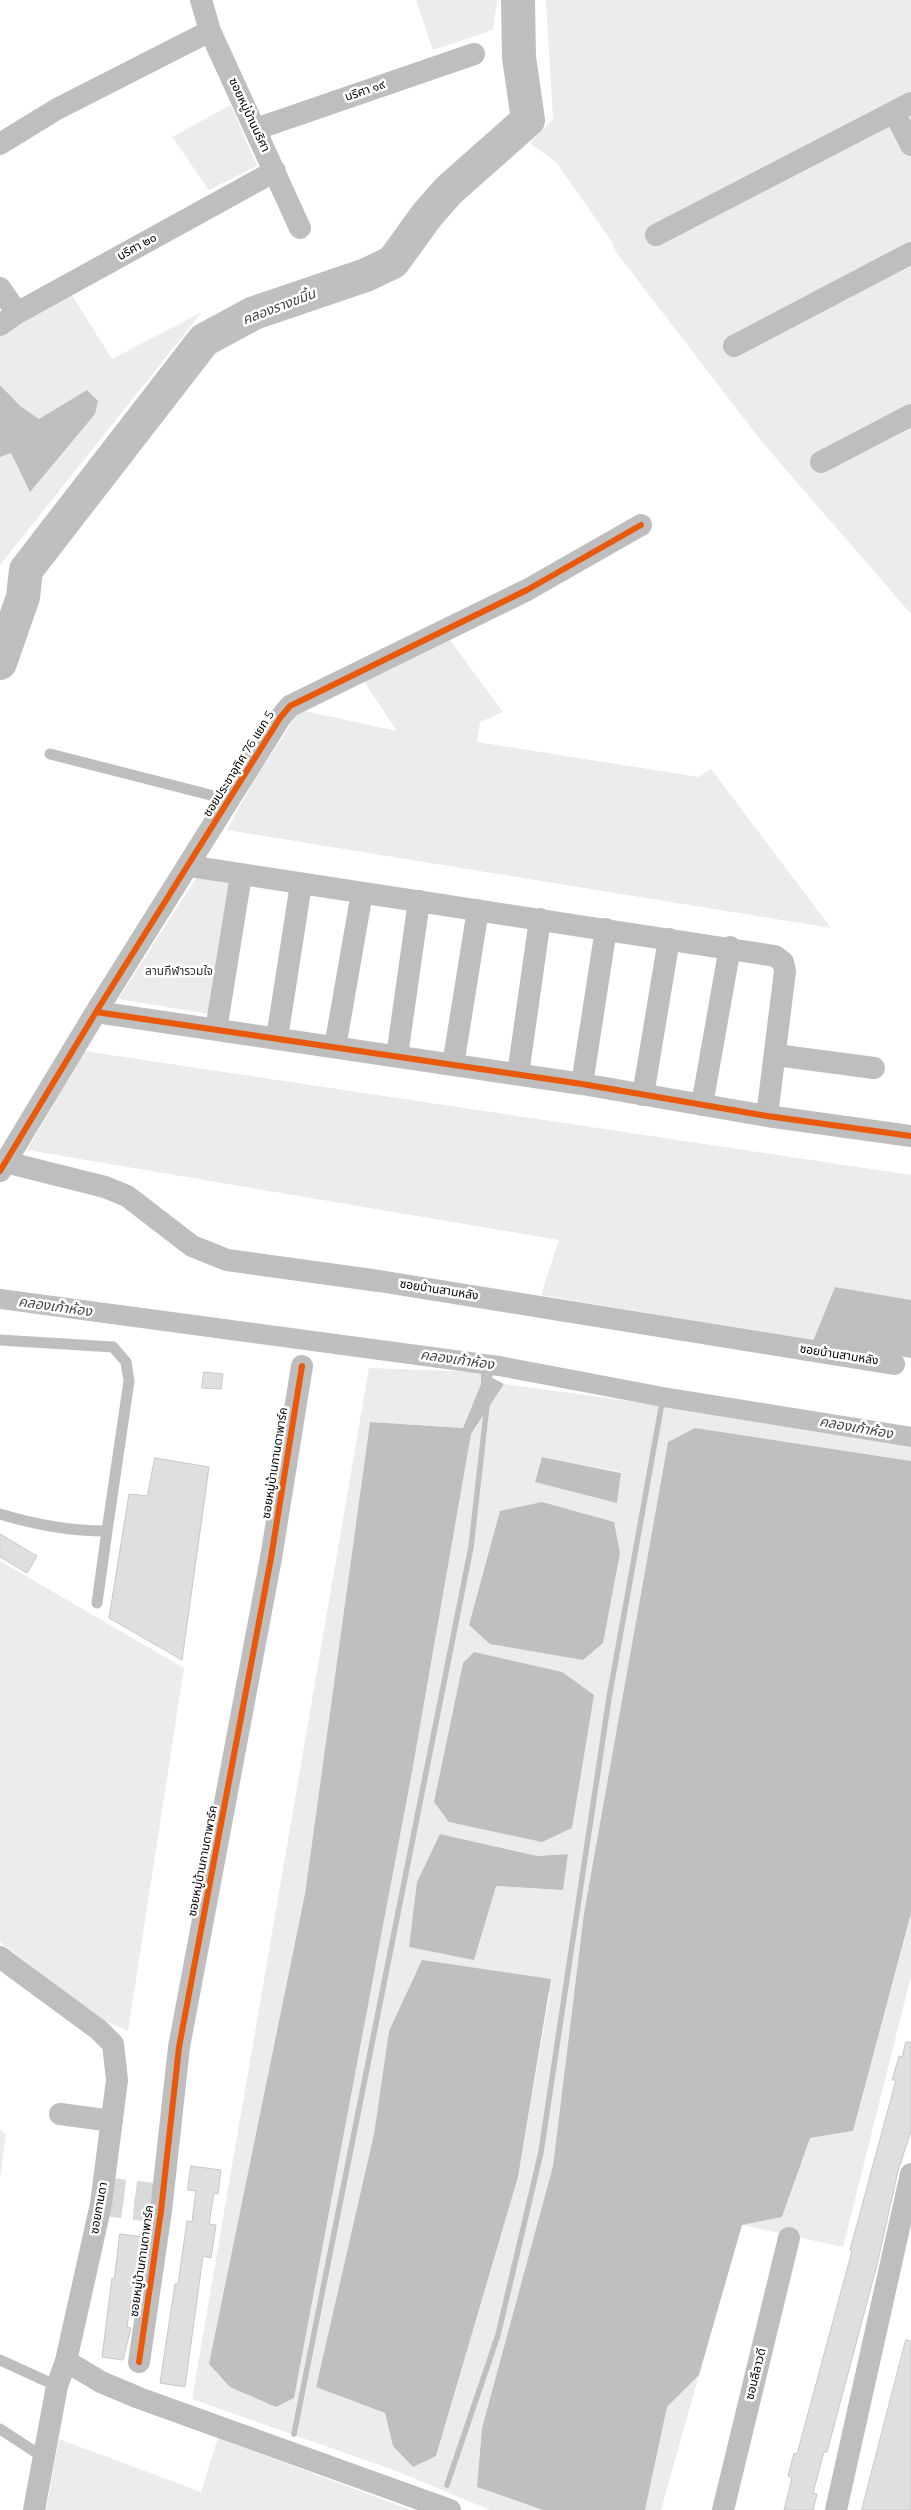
<!DOCTYPE html>
<meta charset="utf-8">
<style>
body{margin:0}
canvas{display:block;background:#fff}
</style>
<canvas width="911" height="2510"></canvas>
<script>
const g = document.querySelector('canvas').getContext('2d');
g.lineJoin = 'round';
function fillPath(path, color) {
  g.fillStyle = color;
  g.fill(path, 'evenodd');
}
function trace(path, color, width, dash) {
  g.strokeStyle = color;
  g.lineWidth = width;
  g.lineCap = dash ? 'butt' : 'round';
  g.setLineDash(dash || []);
  g.stroke(path);
}
function write(font, color, halo, rows, align = 'center') {
  g.font = font + ' Montserrat,"Noto Sans Thai",sans-serif';
  g.lineWidth = 5;
  g.setLineDash([]);
  g.textBaseline = 'middle';
  g.strokeStyle = halo;
  g.fillStyle = color;
  for (const [text, x, y, turn = 0] of rows) {
    g.save();
    g.translate(x, y);
    g.rotate((+turn || 0) * Math.PI / 180);
    g.textAlign = isNaN(turn) ? turn : align;
    if (halo) g.strokeText(text, 0, 0);
    g.fillText(text, 0, 0);
    g.restore();
  }
}
fillPath(new Path2D(`
 M 416,0 L 497,0 L 493,30 L 433,50 Z
 M 546,0 L 911,0 L 911,614 L 762,442 L 616,252 L 612,242 L 556,162 L 530,143 L 553,119 Z
 M 231,105 L 257,166 L 209,190 L 172,137 Z
 M 71,294 L 112,359 L 202,312 L 0,565 L 0,331 Z
 M 450,640 L 503,712 L 480,722 L 477,742 L 699,777 L 711,769 L 831,928 L 227,830 L 254,780 L 300,710 L 397,731 L 361,677 Z
 M 200,872 L 233,878 L 209,1014 L 118,999 Z
 M 84,1051 L 911,1175 L 911,1300 L 835,1287 L 813,1341 L 541,1295 L 559,1240 L 27,1150 Z
 M 369,1368 L 481,1372 L 481,1384 L 463,1428 L 370,1422 L 305,1894 L 276,2407 L 294,2398 L 412,1772 L 471,1434 L 504,1384 L 629,1401 L 911,1445 L 911,1461 L 695,1428 L 668,1442 L 584,1913 L 553,2166 L 482,2428 L 477,2487 L 543,2510 L 490,2510 L 396,2471 L 192,2399 ZM 543,1457 L 621,1472 L 621,1473 L 535,1482 ZM 562,1672 L 578,1782 L 572,1828 ZM 440,1834 L 537,1856 L 568,1854 L 563,1890 L 496,1886 ZM 550,1992 L 518,2177 L 436,2456 L 393,2446 L 385,2413 L 316,2387 L 374,2134 L 389,2031 Z
 M 0,1561 L 184,1668 L 128,2031 L 99,2018 L 0,1942 Z
 M 911,1913 L 911,1976 L 843,2247 L 742,2225 L 782,2217 L 810,2138 L 853,2131 Z
 M 0,2130 L 6,2134 L 0,2178 Z
 M 699,2375 L 661,2510 L 645,2510 L 667,2407 Z
 M 218,2438 L 411,2510 L 46,2510 L 59,2439 L 201,2492 Z`), '#ececec');
fillPath(new Path2D(`
 M 0,385 L 20,406 L 39,419 L 87,390 L 98,401 L 95,414 L 30,492 L 11,453 L 0,457 Z
 M 835,1287 L 911,1300 L 911,1358 L 813,1341 Z
 M 481,1372 L 504,1384 L 471,1434 L 412,1772 L 294,2398 L 276,2407 L 230,2387 L 209,2364 L 305,1894 L 370,1422 L 463,1428 L 481,1384 Z
 M 695,1428 L 911,1461 L 911,1913 L 853,2131 L 810,2138 L 782,2217 L 742,2225 L 699,2375 L 667,2407 L 645,2510 L 543,2510 L 477,2487 L 482,2428 L 553,2166 L 584,1913 L 668,1442 Z
 M 542,1457 L 621,1473 L 617,1503 L 535,1482 Z
 M 542,1502 L 614,1522 L 620,1553 L 603,1643 L 583,1660 L 490,1644 L 469,1625 L 500,1511 Z
 M 474,1652 L 562,1672 L 594,1695 L 572,1828 L 542,1842 L 449,1822 L 434,1802 L 463,1663 Z
 M 440,1834 L 537,1856 L 568,1854 L 563,1890 L 496,1886 L 474,1960 L 409,1947 L 417,1882 Z
 M 422,1960 L 551,1979 L 518,2177 L 436,2456 L 413,2467 L 393,2446 L 385,2413 L 316,2387 L 374,2134 L 389,2031 Z`), '#bfbfbf');
trace(new Path2D(`
 M 489,1383 L 491,1365
 M 294,2434 L 471,1547 L 487,1405
 M 447,2485 L 498,2335 L 541,2152 L 609,1698 L 663,1397`), '#bfbfbf', 5.5);
trace(new Path2D(`
 M 0,1299 L 499,1366 L 663,1397 L 911,1437`), '#bfbfbf', 20);
trace(new Path2D(`
 M 0,663 L 23,597 L 26,570 L 204,340 L 254,313 L 366,275 L 393,262 L 427,215 L 449,190 L 528,120 L 519,57 L 518,0`), '#bfbfbf', 34);
const building = new Path2D(`
 M 204,1372 L 223,1374 L 221,1389 L 202,1388 Z
 M 155,1458 L 209,1467 L 182,1660 L 109,1618 L 129,1494 L 147,1496 Z
 M 0,1534 L 37,1556 L 27,1573 L 0,1557 Z
 M 906,2042 L 911,2042 L 911,2131 L 898,2171 L 877,2265 L 827,2452 L 824,2452 L 813,2493 L 817,2494 L 813,2510 L 784,2510 L 792,2478 L 788,2476 L 794,2453 L 797,2454 L 852,2251 L 850,2250 L 896,2080 L 892,2080 L 899,2056 L 902,2057 Z
 M 191,2166 L 221,2170 L 218,2194 L 214,2193 L 209,2224 L 216,2225 L 211,2258 L 203,2256 L 185,2387 L 160,2383 L 175,2284 L 178,2284 L 187,2221 L 192,2222 L 196,2191 L 188,2190 Z
 M 120,2234 L 144,2237 L 133,2298 L 131,2298 L 127,2327 L 131,2328 L 123,2360 L 102,2357 L 112,2278 L 114,2279 Z
 M 906,2340 L 911,2341 L 911,2510 L 862,2510 Z`);
fillPath(building, '#dfdfdf');
trace(building, '#c7c7c7', 1);
trace(new Path2D(`
 M 103,2188 L 162,2195
 M 101,2204 L 133,2209 L 161,2211`), '#d9d9d9', 22, [22, 11]);
trace(new Path2D(`
 M 50,754 L 230,800
 M 0,1340 L 113,1347 L 126,1362 L 129,1381 L 107,1531 C 70,1531 36,1525 0,1514
 M 97,1603 L 107,1531
 M 0,2360 L 57,2386
 M 0,2429 L 43,2457`), '#bebebe', 11);
trace(new Path2D(`
 M 201,0 L 210,31 L 300,228
 M 894,112 L 911,145
 M 256,129 L 474,54
 M 0,144 L 57,109 L 210,31
 M 656,235 L 911,103
 M 0,288 L 17,313
 M 0,325 L 17,313 L 275,171
 M 734,346 L 911,253
 M 821,462 L 911,415
 M 189,866 L 775,956 L 783,962 L 785,971 L 767,1116
 M 96,1012 L 582,1084 L 767,1116 L 911,1136
 M 216,1030 L 241,875
 M 277,1038 L 301,884
 M 335,1047 L 362,893
 M 776,1055 L 874,1068
 M 397,1056 L 419,901
 M 453,1065 L 478,910
 M 518,1074 L 540,919
 M 582,1084 L 606,929
 M 643,1095 L 669,939
 M 702,1105 L 730,947
 M 5,1162 L 105,1187 L 127,1196 L 192,1246 L 227,1260 L 379,1281 L 894,1364
 M 0,1171 L 96,1012 L 280,718 L 290,706 L 527,590 L 641,525
 M 0,1957 L 99,2030 L 113,2044 L 117,2080 L 101,2204 L 66,2361 L 57,2386 L 34,2510
 M 60,2114 L 112,2121
 M 66,2361 L 101,2382 L 139,2398 L 450,2510
 M 139,2362 L 161,2211 L 179,2047 L 271,1558 L 302,1366
 M 723,2510 L 789,2238
 M 836,2510 L 911,2174`), '#bebebe', 22);
trace(new Path2D(`
 M 96,1012 L 582,1084 L 767,1116 L 911,1136
 M 0,1171 L 96,1012 L 280,718 L 290,706 L 527,590 L 641,525
 M 139,2362 L 161,2211 L 179,2047 L 271,1558 L 302,1366`), '#e8590c', 6);
write('12px', '#000', '#fff', [
 ["นริศา ๑๙",365,91,-19],
 ["ซอยหมู่บ้านนริศา",249,115,65],
 ["นริศา ๒๐",137,247,-29],
 ["ซอยประชาอุทิศ 76 แยก 5",239,764,-58],
 ["ซอยบ้านสามหลัง",439,1290,9],
 ["ซอยบ้านสามหลัง",839,1355,9],
 ["ซอยหมู่บ้านกานดาพาร์ค",275,1463,-81],
 ["ซอยหมู่บ้านกานดาพาร์ค",203,1861,-79],
 ["ซอยกานดา",99,2208,-80],
 ["ซอยหมู่บ้านกานดาพาร์ค",142,2261,-82],
 ["ซอนลีลาวดี",756,2374,-76]
]);
write('12px', '#333', '#fff', [
 ["ลานกีฬารวมใจ",179,971]
]);
write('italic 14px', '#444', '#fff', [
 ["คลองรางขมิ้น",279,307,-21],
 ["คลองเก้าห้อง",55,1307,8],
 ["คลองเก้าห้อง",457,1360,8],
 ["คลองเก้าห้อง",856,1428,10]
]);
</script>
